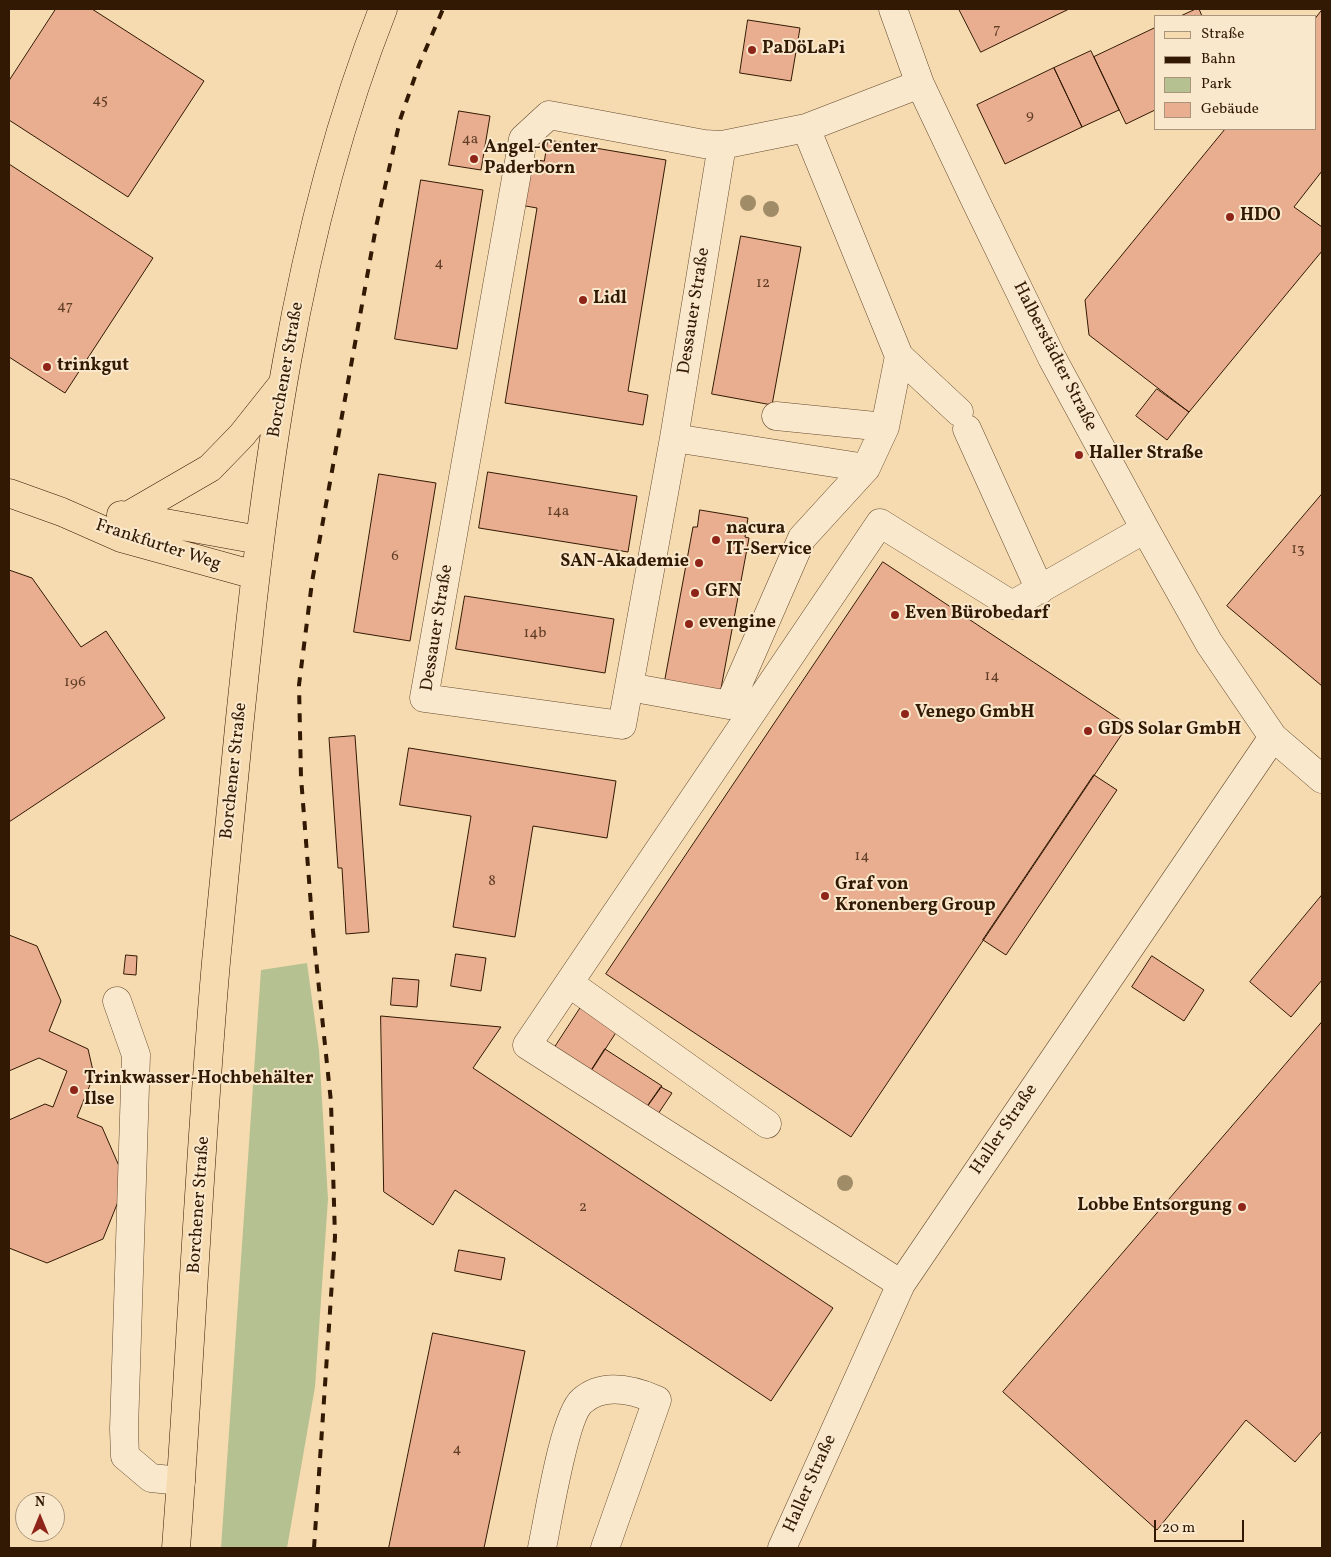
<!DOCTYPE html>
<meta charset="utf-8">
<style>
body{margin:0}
#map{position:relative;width:1331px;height:1557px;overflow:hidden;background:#f7dbb0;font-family:Vollkorn,serif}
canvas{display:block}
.frame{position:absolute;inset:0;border:10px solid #321903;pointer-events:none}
.legend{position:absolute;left:1154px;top:15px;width:162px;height:115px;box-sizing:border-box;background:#fae8cc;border:1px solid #aa957c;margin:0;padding:6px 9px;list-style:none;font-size:15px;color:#321903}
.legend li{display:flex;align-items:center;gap:10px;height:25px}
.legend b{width:25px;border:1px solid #aa957c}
.north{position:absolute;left:15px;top:1492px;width:50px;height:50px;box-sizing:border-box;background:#fae8cc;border:1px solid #aa957c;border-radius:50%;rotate:0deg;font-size:14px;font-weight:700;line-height:20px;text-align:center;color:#321903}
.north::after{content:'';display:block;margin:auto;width:18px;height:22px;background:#8f2418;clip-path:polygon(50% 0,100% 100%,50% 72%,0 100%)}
.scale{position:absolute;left:1154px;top:1520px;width:90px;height:22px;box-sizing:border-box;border:2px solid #321903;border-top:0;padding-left:6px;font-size:15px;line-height:18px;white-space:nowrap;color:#321903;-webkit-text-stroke:4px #fae8cc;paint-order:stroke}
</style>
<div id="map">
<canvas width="1331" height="1557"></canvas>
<div class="frame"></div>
<ul class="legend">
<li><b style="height:6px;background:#f7dbb0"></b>Straße</li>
<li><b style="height:6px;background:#321903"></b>Bahn</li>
<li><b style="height:14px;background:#b6c191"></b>Park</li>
<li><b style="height:14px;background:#e9ad90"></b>Gebäude</li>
</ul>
<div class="north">N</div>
<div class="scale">20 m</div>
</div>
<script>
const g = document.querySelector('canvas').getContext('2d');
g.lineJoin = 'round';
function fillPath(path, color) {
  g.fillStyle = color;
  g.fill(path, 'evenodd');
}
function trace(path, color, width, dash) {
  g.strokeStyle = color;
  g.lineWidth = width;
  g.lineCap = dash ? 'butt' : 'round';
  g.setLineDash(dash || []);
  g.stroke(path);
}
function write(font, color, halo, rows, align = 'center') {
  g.font = font + ' Vollkorn,serif';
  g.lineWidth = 4;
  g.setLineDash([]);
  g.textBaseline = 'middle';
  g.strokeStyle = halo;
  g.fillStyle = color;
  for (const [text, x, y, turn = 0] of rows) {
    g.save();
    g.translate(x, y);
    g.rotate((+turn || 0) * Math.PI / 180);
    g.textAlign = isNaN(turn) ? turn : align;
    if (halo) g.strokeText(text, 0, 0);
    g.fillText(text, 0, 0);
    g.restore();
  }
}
fillPath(new Path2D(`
 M 307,963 L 319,1050 L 328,1199 L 315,1387 L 287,1548 L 221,1548 L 261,970 Z`), '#b6c191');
const building = new Path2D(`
 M 56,9 L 92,9 L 204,81 L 128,197 L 9,120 L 9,81 Z
 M 959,9 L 1069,9 L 981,52 Z
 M 1196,9 L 1199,9 L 1202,16 L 1181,16 Z
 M 1322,10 L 1322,171 L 1294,207 L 1322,227 L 1322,251 L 1189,412 L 1089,335 L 1085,300 L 1225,129 L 1315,129 L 1315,19 Z
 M 748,20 L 800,28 L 791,81 L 740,73 Z
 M 1155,28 L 1155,110 L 1126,124 L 1094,57 Z
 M 1091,51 L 1119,110 L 1082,127 L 1054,68 Z
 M 1054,68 L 1082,127 L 1005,164 L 977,105 Z
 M 459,111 L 490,116 L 481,170 L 449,165 Z
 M 548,140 L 666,160 L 628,391 L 648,395 L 643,425 L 505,403 L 537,208 L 520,205 L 528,159 L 544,161 Z
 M 9,164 L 153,258 L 65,393 L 9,357 Z
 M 421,180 L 483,190 L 457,349 L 395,339 Z
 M 741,236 L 801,247 L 772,405 L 712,394 Z
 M 1157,389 L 1189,412 L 1167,440 L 1136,416 Z
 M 488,472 L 637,496 L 628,552 L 479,528 Z
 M 379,474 L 436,483 L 410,641 L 354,632 Z
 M 1322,494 L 1322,686 L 1227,606 Z
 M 700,510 L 748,518 L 745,537 L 749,538 L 720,694 L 664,684 L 693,527 L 697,527 Z
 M 883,562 L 1128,725 L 851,1137 L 606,974 Z
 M 9,570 L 32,578 L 81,647 L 106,631 L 165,718 L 9,822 Z
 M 465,596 L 614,619 L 605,673 L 456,649 Z
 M 355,736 L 369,932 L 346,934 L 342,868 L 338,868 L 329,738 Z
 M 409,748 L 616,781 L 607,838 L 533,826 L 515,937 L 453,927 L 471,816 L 400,805 Z
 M 1094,775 L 1117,790 L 1006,955 L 983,940 Z
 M 1322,895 L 1322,980 L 1291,1017 L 1250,982 Z
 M 9,935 L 37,946 L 61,1001 L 49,1031 L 88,1049 L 94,1075 L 77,1117 L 102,1127 L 126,1182 L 103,1239 L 47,1263 L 9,1248 L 9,1120 L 45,1104 L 53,1107 L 67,1071 L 39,1058 L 9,1071 Z
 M 456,954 L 486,958 L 481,991 L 451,986 Z
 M 126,955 L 137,956 L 136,975 L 124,974 Z
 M 1152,956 L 1204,990 L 1184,1021 L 1132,987 Z
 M 393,978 L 419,980 L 417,1007 L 391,1005 Z
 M 581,1007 L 617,1031 L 591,1071 L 555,1047 Z
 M 381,1016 L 501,1027 L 473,1068 L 833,1308 L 771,1401 L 455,1190 L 433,1225 L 384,1192 Z
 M 1322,1022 L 1322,1431 L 1295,1462 L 1246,1420 L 1157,1530 L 1003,1392 Z
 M 605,1049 L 662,1086 L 647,1107 L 591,1071 Z
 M 661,1087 L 672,1093 L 658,1114 L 647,1107 Z
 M 459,1250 L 505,1258 L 501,1280 L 455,1271 Z
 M 433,1333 L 525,1351 L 484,1548 L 389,1548 Z`);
fillPath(building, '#e9ad90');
trace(building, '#321903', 1);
const minor = new Path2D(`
 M 893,9 L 920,84 L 976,202 L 1052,358 L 1145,529 L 1209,643 L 1273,737 L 1322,779
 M 722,145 L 674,438 L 622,725 L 424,698 L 523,139 L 549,115 L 704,144 L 722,145 L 806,128 L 920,84
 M 899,356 L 959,412
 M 776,416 L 885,427
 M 967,429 L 1040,590
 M 674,438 L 866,468
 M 629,687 L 729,705 L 802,538 L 866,468 L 885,427 L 899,356 L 806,128
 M 569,983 L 767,1124
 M 117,1001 L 136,1055 L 124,1429 L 125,1456 L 151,1478 L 181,1481
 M 901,1284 L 527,1045 L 880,523 L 1012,605 L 1145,529
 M 542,1548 C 548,1520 564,1416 582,1401 C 603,1382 634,1390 657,1400 L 605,1548
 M 782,1548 L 901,1284 L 1273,737`);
const major = new Path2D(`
 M 9,493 L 62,512 L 121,538 L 255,575
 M 121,515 L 259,540
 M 129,515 L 210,468 L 242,435 L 281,386
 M 176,1548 C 191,1353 199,1157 216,962 C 223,884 232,806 239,728 C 264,485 293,237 383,9`);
trace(minor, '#634a2e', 29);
trace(major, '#321903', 29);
trace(minor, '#fae8cc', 28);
trace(major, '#f7dbb0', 28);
trace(new Path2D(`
 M 314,1548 L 335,1237 L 331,1102 L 313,931 L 301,777 L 299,685 L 312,582 L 376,227 L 400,120 L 419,65 L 443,9`), '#321903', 4, [9, 9]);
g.fillStyle = '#a18c68';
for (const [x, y] of [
 [748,203],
 [771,209],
 [845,1183]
]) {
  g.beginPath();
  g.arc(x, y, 8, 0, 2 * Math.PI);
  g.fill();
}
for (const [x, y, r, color] of [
 [752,50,5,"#8f2418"],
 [474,159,5,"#8f2418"],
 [1230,217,5,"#8f2418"],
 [583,300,5,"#8f2418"],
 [47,367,5,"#8f2418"],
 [1079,455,5,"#8f2418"],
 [716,540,5,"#8f2418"],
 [699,563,5,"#8f2418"],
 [695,593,5,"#8f2418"],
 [895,615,5,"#8f2418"],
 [689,624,5,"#8f2418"],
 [905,714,5,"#8f2418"],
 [1088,731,5,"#8f2418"],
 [825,896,5,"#8f2418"],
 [74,1090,5,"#8f2418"],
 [1242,1207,5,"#8f2418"]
]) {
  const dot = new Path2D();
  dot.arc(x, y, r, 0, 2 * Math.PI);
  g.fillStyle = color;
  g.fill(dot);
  trace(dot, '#fae8cc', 2);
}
write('15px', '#603e26', null, [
 ["7",997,30],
 ["45",100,101],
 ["9",1030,116],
 ["4a",470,140],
 ["4",439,264],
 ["12",763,284],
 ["47",65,307],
 ["14a",558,512],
 ["13",1298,550],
 ["6",395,557],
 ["14b",535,634],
 ["14",992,677],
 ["196",75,683],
 ["14",862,857],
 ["8",492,882],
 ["2",583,1208],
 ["4",457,1450]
]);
write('bold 18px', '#321903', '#fae8cc', [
 ["PaDöLaPi",762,50],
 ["Angel-Center",484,149],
 ["Paderborn",484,170],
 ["HDO",1240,217],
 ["Lidl",593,300],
 ["trinkgut",57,367],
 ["Haller Straße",1089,455],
 ["nacura",726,530],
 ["IT-Service",726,551],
 ["SAN-Akademie",689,563,"right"],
 ["GFN",705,593],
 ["Even Bürobedarf",905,615],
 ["evengine",699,624],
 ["Venego GmbH",915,714],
 ["GDS Solar GmbH",1098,731],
 ["Graf von",835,886],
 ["Kronenberg Group",835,907],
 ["Trinkwasser-Hochbehälter",84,1080],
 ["Ilse",84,1101],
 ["Lobbe Entsorgung",1232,1207,"right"]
], 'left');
write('18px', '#321903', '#fae8cc', [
 ["Dessauer Straße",695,311,-81],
 ["Halberstädter Straße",1054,357,63],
 ["Borchener Straße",287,370,-80],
 ["Frankfurter Weg",158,546,18],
 ["Dessauer Straße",438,628,-81],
 ["Borchener Straße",235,771,-84],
 ["Haller Straße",1005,1130,-56],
 ["Borchener Straße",200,1205,-86],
 ["Haller Straße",811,1484,-66]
]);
</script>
